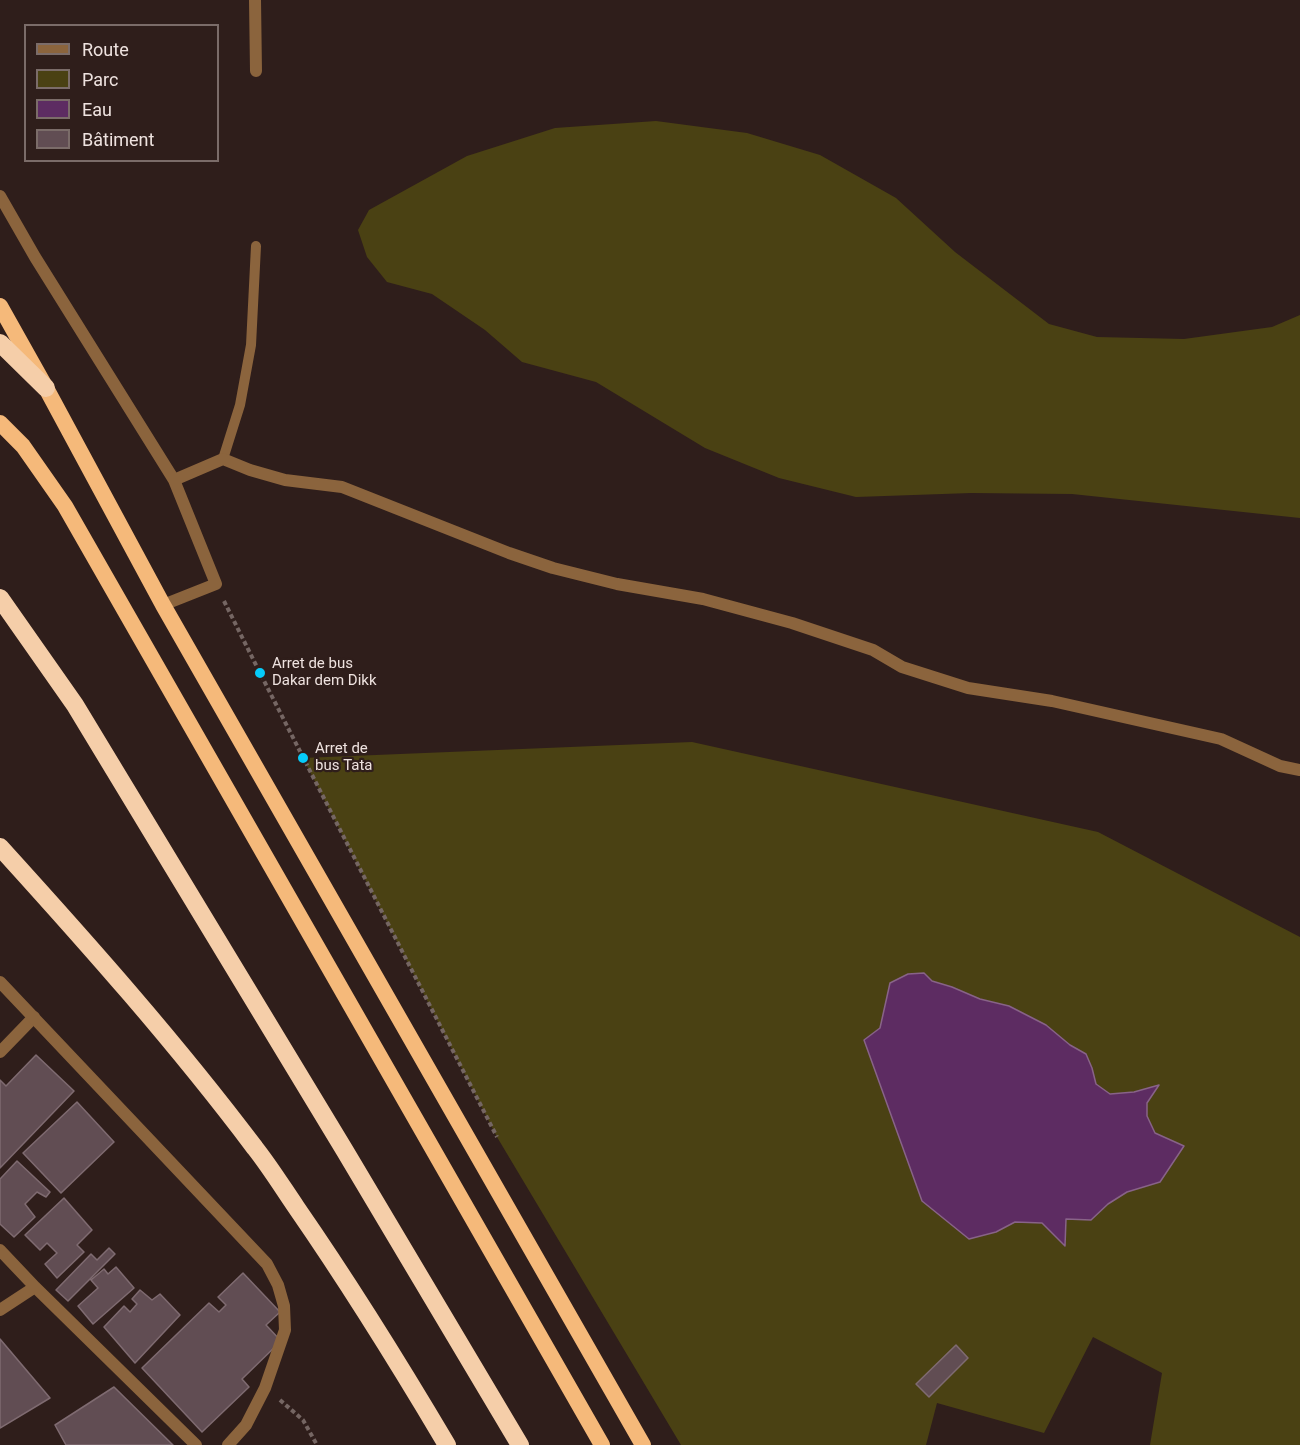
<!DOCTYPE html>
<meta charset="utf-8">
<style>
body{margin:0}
#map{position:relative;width:1300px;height:1445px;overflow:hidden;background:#2f1e1b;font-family:Roboto,sans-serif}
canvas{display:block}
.legend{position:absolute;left:24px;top:24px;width:195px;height:138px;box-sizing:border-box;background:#2f1e1b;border:2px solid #7b6c69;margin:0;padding:8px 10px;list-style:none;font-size:18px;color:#eee2df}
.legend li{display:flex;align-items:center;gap:12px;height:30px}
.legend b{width:30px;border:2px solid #7b6c69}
</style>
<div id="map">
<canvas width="1300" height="1445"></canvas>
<ul class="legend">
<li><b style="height:8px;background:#8b643d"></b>Route</li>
<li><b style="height:16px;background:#4a4113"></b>Parc</li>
<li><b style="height:16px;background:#5d2c62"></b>Eau</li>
<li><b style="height:16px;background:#614d53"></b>Bâtiment</li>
</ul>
</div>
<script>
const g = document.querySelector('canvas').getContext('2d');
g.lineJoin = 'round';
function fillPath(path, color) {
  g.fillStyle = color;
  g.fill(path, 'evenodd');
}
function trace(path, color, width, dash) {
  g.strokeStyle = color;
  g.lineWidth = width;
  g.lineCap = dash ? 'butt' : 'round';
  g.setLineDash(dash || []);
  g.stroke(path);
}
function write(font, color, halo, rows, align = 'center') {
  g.font = font + ' Roboto,sans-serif';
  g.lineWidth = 4.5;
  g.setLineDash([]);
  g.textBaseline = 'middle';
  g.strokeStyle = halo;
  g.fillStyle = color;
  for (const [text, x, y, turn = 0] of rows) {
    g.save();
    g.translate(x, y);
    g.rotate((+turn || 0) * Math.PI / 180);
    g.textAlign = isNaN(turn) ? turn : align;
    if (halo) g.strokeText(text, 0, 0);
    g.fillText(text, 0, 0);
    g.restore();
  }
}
fillPath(new Path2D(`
 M 656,121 L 747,133 L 820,155 L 896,198 L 955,252 L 1049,324 L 1097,337 L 1184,339 L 1272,327 L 1300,315 L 1300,518 L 1072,494 L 971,493 L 856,497 L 779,478 L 705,448 L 596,382 L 522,362 L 485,330 L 432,294 L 387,282 L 367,257 L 358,230 L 369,210 L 467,156 L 555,128 Z
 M 692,742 L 1098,832 L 1300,937 L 1300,1445 L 1150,1445 L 1162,1373 L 1093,1337 L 1044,1433 L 937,1403 L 926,1445 L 681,1445 L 497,1137 L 303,758 ZM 924,973 L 932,981 L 952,987 L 980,999 L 1009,1006 L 1046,1025 L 1070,1045 L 1086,1054 L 1092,1068 L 1096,1084 L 1110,1094 L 1134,1092 L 1159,1085 L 1147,1103 L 1147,1116 L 1155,1133 L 1171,1140 L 1160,1182 L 1127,1192 L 1108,1204 L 1091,1220 L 1066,1219 L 1065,1245 L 1042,1223 L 1015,1222 L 996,1232 L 864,1040 L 880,1028 Z`), '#4a4113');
const water = new Path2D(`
 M 924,973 L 932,981 L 952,987 L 980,999 L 1009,1006 L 1046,1025 L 1070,1045 L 1086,1054 L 1092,1068 L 1096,1084 L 1110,1094 L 1134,1092 L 1159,1085 L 1147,1103 L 1147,1116 L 1155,1133 L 1184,1146 L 1160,1182 L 1127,1192 L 1108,1204 L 1091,1220 L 1066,1219 L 1065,1246 L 1042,1223 L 1015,1222 L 996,1232 L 969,1239 L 922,1201 L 864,1040 L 880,1028 L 890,983 L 908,974 Z`);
fillPath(water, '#5d2c62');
trace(water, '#886388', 1.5);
const building = new Path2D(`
 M 36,1055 L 74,1091 L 0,1168 L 0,1080 L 6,1086 Z
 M 77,1102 L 114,1142 L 61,1193 L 23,1153 Z
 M 17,1161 L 50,1192 L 46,1197 L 37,1192 L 25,1204 L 35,1217 L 14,1237 L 0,1224 L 0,1179 Z
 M 64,1198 L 92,1230 L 77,1245 L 84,1252 L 57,1278 L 45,1264 L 57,1253 L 47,1243 L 40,1250 L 25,1235 Z
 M 109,1248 L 115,1254 L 68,1301 L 56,1290 L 91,1254 L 97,1260 Z
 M 116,1267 L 134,1288 L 93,1324 L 78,1306 L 98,1288 L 91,1280 L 104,1269 L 108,1274 Z
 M 243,1273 L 280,1312 L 266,1325 L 281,1341 L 242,1379 L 249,1387 L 202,1432 L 142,1368 L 209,1303 L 219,1312 L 226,1305 L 218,1297 Z
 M 140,1290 L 152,1300 L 160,1294 L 180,1315 L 135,1363 L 104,1327 L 124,1306 L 130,1312 L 137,1304 L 132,1299 Z
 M 0,1339 L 50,1398 L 0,1428 Z
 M 956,1345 L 968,1358 L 929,1397 L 916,1384 Z
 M 114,1387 L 173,1445 L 66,1445 L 55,1425 Z`);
fillPath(building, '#614d53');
trace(building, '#7f6b71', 1.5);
trace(new Path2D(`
 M 224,601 L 260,673 L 497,1137
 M 280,1400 L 303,1420 L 317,1445`), '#756663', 4, [4.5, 3]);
trace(new Path2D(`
 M 223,459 L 240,405 L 251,345 L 256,246`), '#8b643d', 10);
trace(new Path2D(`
 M 255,0 L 256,71
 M 0,196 L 35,257 L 174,480 L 216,584 L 163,605
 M 174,480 L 223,459 L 250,470 L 285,480 L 342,487 L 509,553 L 553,568 L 617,584 L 703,599 L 792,623 L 873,650 L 902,667 L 968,688 L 1052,701 L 1221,739 L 1280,766 L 1300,770
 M 0,1052 L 34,1017
 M 0,1250 L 35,1287 L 196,1445
 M 0,1310 L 35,1287`), '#8b643d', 12);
trace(new Path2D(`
 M 0,982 L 267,1264 L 278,1285 L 284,1306 L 285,1330 L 265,1388 L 246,1425 L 228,1445`), '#8b643d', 12);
trace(new Path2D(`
 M 0,306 L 46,388 L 163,605 L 643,1445
 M 0,423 L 23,446 L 65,506 L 602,1445`), '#f5b97a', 16);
trace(new Path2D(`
 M 0,343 L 46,388
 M 0,598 L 75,705 L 345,1151 L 520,1445
 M 0,847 C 88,944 176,1043 255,1148 C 270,1167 283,1188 296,1207 C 350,1285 399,1364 447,1445`), '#f5cea9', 18);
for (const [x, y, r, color] of [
 [260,673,6,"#06cbf9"],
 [303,758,6,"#06cbf9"]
]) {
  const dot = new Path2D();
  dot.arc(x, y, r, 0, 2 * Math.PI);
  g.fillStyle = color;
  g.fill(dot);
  trace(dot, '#2f1e1b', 2);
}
write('15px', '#eee2df', '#2f1e1b', [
 ["Arret de bus",272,664],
 ["Dakar dem Dikk",272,681],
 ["Arret de",315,749],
 ["bus Tata",315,766]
], 'left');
</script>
